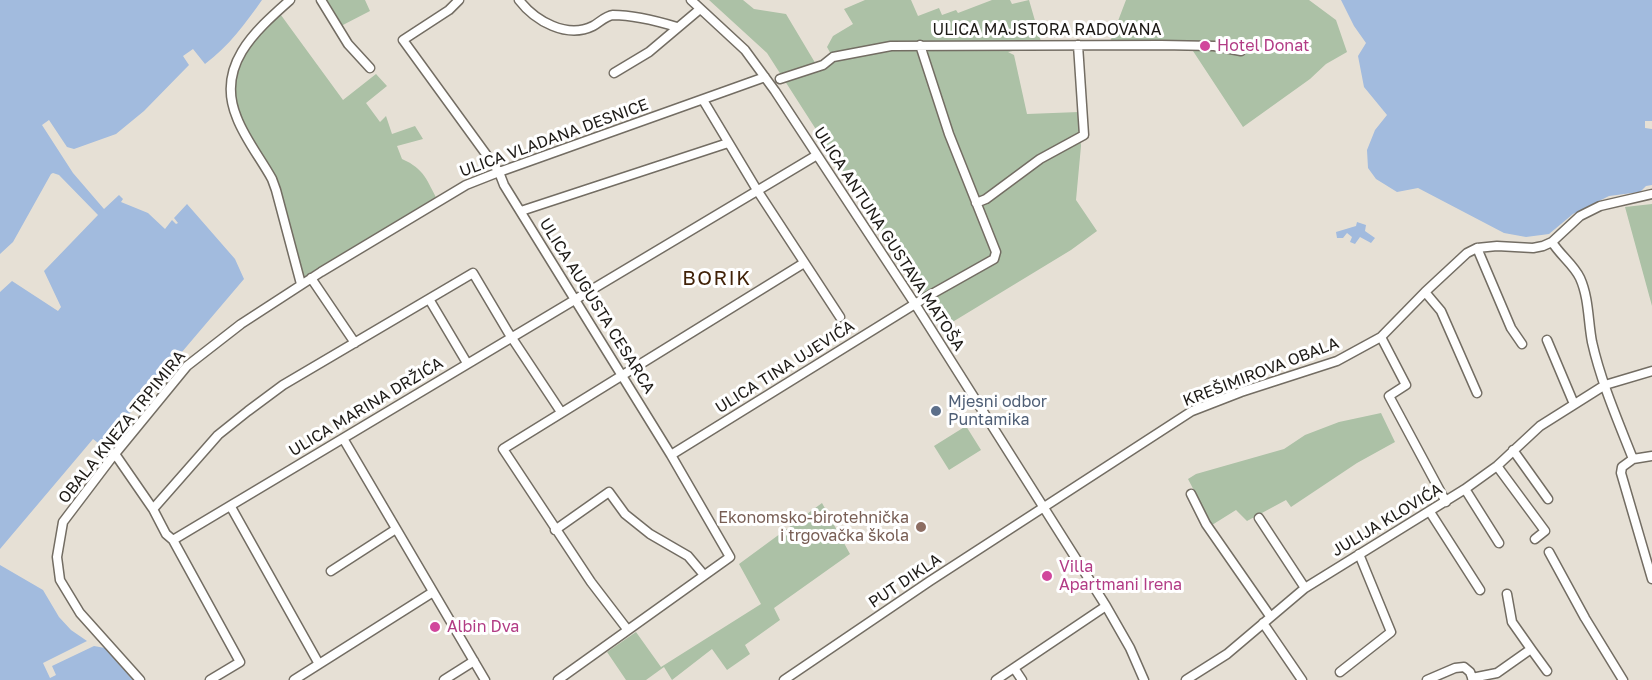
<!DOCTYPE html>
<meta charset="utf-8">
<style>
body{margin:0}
canvas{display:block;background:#e6e0d5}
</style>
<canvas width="1652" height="680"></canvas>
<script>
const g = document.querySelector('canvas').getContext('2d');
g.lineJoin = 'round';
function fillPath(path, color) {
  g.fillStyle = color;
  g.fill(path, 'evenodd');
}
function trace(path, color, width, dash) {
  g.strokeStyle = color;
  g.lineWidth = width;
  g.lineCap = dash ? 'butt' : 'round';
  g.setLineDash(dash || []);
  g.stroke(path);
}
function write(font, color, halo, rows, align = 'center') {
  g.font = font + ' "Golos Text",sans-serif';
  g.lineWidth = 6;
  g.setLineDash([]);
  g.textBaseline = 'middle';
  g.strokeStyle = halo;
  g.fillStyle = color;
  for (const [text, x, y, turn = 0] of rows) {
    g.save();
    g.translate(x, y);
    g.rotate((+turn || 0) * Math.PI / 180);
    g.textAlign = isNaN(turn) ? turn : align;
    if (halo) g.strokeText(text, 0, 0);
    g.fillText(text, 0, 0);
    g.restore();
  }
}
fillPath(new Path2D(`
 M 325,0 L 365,0 L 370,11 L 339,27 Z
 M 709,0 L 743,0 L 754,9 L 786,14 L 817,66 L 833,58 L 827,47 L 833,36 L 853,24 L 844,9 L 865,0 L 911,0 L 918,16 L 939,8 L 942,15 L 956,10 L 958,13 L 992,0 L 1010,0 L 1012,4 L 1029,0 L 1042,45 L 1008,52 L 1014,55 L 1027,114 L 1079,112 L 1081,146 L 1076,200 L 1097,231 L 1071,250 L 941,329 L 908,273 L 767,53 Z
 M 1126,0 L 1309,0 L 1336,20 L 1347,52 L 1326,64 L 1310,79 L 1243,127 L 1193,51 L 1110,42 Z
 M 278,11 L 343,100 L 376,74 L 387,86 L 366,103 L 380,122 L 386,116 L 392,134 L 415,126 L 423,139 L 397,146 L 402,159 C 425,169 427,181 438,201 L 301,284 L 276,190 L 233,106 L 235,65 Z
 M 1652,204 L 1652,306 L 1625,207 Z
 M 1381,413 L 1395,442 L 1357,463 L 1291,507 L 1286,500 L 1247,521 L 1236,510 L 1212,525 L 1188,479 L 1196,474 L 1284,449 L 1305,435 L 1339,422 Z
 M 966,426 L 981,450 L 949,470 L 934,446 Z
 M 822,503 L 850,554 L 774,608 L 780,620 L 745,645 L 750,654 L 727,670 L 712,649 L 672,680 L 664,667 L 646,680 L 626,680 L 607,652 L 636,632 L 661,667 L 761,604 L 739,564 Z`), '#acc1a6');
fillPath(new Path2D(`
 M 0,0 L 262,0 C 245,24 229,46 205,64 L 193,49 L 183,56 L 189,65 L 144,111 L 116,134 L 74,149 L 67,147 L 49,120 L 42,125 L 73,173 L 104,209 L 119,195 L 123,199 L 121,202 L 148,213 L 165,229 L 172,220 L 176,224 L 178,223 L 174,218 L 187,204 L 235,259 L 244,279 L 102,446 L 93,439 L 0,549 L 0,292 L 12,281 L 58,311 L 61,307 L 44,271 L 98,215 L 59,175 L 53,173 L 51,174 L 13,242 L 0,254 Z
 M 1341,0 L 1652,0 L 1652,121 L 1645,121 L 1645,128 L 1652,129 L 1652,185 L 1646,186 L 1640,192 L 1609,196 L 1573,214 L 1549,234 L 1526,237 L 1504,233 L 1418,188 L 1397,192 L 1376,179 L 1368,168 L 1367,150 L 1375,130 L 1387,115 L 1364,87 L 1358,56 L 1366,43 L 1354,26 Z
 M 1357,222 L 1366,225 L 1365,231 L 1375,238 L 1371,243 L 1360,237 L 1355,244 L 1350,242 L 1352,237 L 1347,233 L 1343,238 L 1337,238 L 1336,232 L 1356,226 Z
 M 0,565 L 43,590 L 59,617 L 71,630 L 87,641 L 43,663 L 50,678 L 56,675 L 52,666 L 94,646 L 105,648 L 133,680 L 0,680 Z`), '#a2bbde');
const minor = new Path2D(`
 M 290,0 C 255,31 215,66 237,118 C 245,139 261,159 272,179 L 276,190 L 301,284
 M 321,0 L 348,44 L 370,68
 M 459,0 L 449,10 L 403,40 L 499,172 L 504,185 L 671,455 L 730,557 L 558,680
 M 519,0 C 535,21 567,39 593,26 C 599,23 605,16 613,15 C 634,15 657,21 677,27
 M 691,0 L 745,50 L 775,91 L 915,304 L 1106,606 L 1130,648 L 1144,680
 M 614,73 L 649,52 L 700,9
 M 780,79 L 823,65 L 833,57 L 891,46 L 1161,45 L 1214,46 L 1241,51
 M 703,100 L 757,190 L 840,317
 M 976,203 L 986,199 L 1040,159 L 1084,135 L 1078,45
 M 521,211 L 728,143
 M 1552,242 C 1560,255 1574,265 1580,278 C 1589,298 1588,321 1592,342 C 1601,382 1618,421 1633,459
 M 1477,248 L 1511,328 L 1522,344
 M 311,278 L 355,343
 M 1425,292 L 1441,311 L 1477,393
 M 429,299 L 467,363
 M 1381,337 L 1406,385 L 1389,396 L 1446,502
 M 1547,340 L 1574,404
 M 344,440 L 485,680
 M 1513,450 L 1548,499
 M 115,454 L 153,509 L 166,534 L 173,540 L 240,662 L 210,680
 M 671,455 L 923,299 L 994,259 L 996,252 L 949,134 L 920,45
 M 1652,456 L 1633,459 L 1622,467 L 1621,473 L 1652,579
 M 1497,466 L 1545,531 L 1535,539
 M 1465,489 L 1499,543
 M 1191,494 L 1206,524 L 1270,616
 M 231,507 L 319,664
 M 153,509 L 218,435 L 248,411 L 283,385 L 473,273 L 508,332 L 561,412
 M 1430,512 L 1480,590
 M 1259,518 L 1305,588
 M 555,530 L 609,492 L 625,514 L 650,534 L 688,556 L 704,575
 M 173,540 L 817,155
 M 1549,552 L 1585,618 L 1623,680
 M 331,571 L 396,529
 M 1507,594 L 1512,622 L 1531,649
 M 1263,623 L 1302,680
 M 627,629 L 591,582 L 503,449 L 804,263
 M 1014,668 L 1022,680
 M 1340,672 L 1391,632 L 1359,554
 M 1472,678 L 1497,673 L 1531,649 L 1547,671
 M 140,680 L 80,613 L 60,580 L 57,557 L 63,522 L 110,460 L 187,366 L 241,324 L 321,272 L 466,185 L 499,172 L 765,77
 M 294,680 L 433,592
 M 444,680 L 474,661
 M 784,680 L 930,581 L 1192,411 L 1241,392 L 1337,361 L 1381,337 L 1425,292 L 1467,253 L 1477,248 L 1497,246 L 1533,248 L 1543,246 L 1552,242 L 1580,216 L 1600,206 L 1652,194
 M 996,680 L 1106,606
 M 1186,680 L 1227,654 L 1305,588 L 1465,489 L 1497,466 L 1540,426 L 1605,385 L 1652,371
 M 1427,680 L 1455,668 L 1464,667 L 1470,672 L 1473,680`);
trace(minor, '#736d63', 11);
trace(minor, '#fff', 8);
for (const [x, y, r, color] of [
 [1205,46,6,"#d1479c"],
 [936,411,6,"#5c6f8a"],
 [921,527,6,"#8d6e63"],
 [1047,576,6,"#d1479c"],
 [435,627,6,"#d1479c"]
]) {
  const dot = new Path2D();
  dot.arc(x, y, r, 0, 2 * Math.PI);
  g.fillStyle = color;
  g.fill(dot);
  trace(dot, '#fff', 2);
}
write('16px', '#1d1a16', '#fff', [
 ["ULICA MAJSTORA RADOVANA",1047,30],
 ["ULICA VLADANA DESNICE",554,138,-20],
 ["ULICA ANTUNA GUSTAVA MATOŠA",889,239,57],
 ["ULICA AUGUSTA CESARCA",597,306,58],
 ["ULICA TINA UJEVIĆA",785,367,-32],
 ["KREŠIMIROVA OBALA",1261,372,-21],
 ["ULICA MARINA DRŽIĆA",366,407,-31],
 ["OBALA KNEZA TRPIMIRA",122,427,-51],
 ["JULIJA KLOVIĆA",1387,520,-31],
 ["PUT DIKLA",905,581,-34]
]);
write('16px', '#b23c85', '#fff', [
 ["Hotel Donat",1217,46],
 ["Villa",1059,567],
 ["Apartmani Irena",1059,585],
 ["Albin Dva",447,627]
], 'left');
write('16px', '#4e5e75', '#fff', [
 ["Mjesni odbor",948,402],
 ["Puntamika",948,420]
], 'left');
write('16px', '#785e54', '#fff', [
 ["Ekonomsko-birotehnička",909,518],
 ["i trgovačka škola",909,536]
], 'right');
g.letterSpacing = '1.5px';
write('20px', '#412208', '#fff', [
 ["BORIK",717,279]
]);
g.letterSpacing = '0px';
</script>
